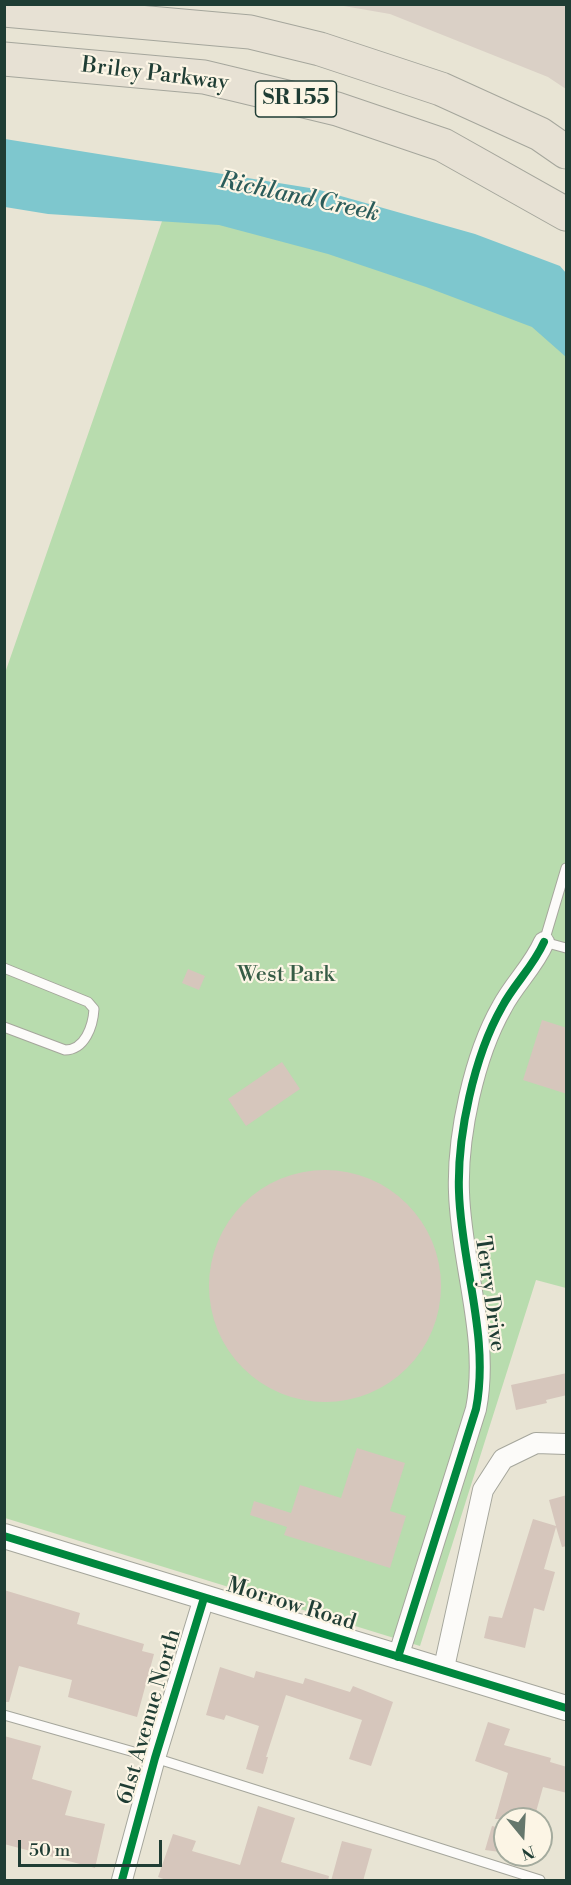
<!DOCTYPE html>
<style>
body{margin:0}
#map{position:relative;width:571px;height:1885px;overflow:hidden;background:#e8e4d4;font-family:"Libre Bodoni",serif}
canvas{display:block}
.frame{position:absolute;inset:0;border:6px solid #1f3d34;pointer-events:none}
.north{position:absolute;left:493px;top:1807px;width:60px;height:60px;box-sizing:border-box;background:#fcf5e5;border:2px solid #a4ab9e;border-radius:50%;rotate:162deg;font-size:16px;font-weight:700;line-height:24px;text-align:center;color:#1f3d34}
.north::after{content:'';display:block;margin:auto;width:21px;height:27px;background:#65776c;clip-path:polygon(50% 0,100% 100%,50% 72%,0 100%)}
.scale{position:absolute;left:18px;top:1840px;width:144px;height:27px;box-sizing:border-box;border:3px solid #1f3d34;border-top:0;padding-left:8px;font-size:18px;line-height:21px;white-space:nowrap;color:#1f3d34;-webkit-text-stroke:4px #fcf5e5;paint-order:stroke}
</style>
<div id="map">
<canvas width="571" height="1885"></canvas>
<div class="frame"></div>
<div class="north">N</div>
<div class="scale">50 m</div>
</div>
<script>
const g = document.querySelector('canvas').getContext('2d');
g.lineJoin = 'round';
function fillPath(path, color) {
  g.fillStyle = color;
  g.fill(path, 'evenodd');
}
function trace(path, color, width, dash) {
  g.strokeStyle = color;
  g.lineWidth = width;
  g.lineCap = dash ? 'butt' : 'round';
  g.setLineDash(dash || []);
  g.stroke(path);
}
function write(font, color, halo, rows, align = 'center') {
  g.font = font + ' "Libre Bodoni",serif';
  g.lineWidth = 4.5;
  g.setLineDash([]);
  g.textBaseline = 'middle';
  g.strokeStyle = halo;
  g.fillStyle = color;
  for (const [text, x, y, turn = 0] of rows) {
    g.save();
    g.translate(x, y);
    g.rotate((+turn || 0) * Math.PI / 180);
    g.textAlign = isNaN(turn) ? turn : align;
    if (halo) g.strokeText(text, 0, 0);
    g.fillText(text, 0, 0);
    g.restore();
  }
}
fillPath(new Path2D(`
 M 338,5 L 566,5 L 566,89 L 548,77 L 390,14 Z`), '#dad0c6');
fillPath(new Path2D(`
 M 168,204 L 189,204 L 566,335 L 566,1288 L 536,1280 L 420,1646 L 5,1518 L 5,673 Z`), '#b8dcae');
fillPath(new Path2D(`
 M 5,139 L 316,189 L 475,234 L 560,266 L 566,273 L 566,357 L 532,327 L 426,287 L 328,254 L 219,225 L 48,214 L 5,207 Z`), '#7ec7ce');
fillPath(new Path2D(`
 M 188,969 L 205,976 L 199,990 L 182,983 Z
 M 542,1020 L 567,1028 L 567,1094 L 523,1080 Z
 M 282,1062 L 300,1089 L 246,1126 L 228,1099 Z
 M209 1286a116 116 0 1 1 232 0a116 116 0 1 1-232 0Z
 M 567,1373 L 567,1395 L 546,1400 L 547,1403 L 516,1410 L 511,1385 Z
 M 357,1448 L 405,1463 L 390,1511 L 406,1516 L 390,1568 L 284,1535 L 287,1527 L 250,1515 L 254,1501 L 291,1513 L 300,1485 L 341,1498 Z
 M 567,1495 L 567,1546 L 562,1547 L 556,1527 L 544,1569 L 555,1572 L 544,1611 L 534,1608 L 525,1648 L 484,1638 L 489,1616 L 502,1618 L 533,1519 L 556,1526 L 549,1500 Z
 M 4,1590 L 80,1613 L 77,1624 L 144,1644 L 142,1651 L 154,1654 L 137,1717 L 68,1697 L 72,1680 L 19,1666 L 9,1702 L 4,1702 Z
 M 220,1667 L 254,1678 L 256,1671 L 303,1684 L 305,1678 L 350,1692 L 353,1686 L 393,1702 L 371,1766 L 349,1759 L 362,1720 L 286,1695 L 266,1757 L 268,1757 L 263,1774 L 246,1769 L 259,1726 L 226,1715 L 224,1720 L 206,1715 Z
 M 488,1722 L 510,1729 L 504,1745 L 551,1758 L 550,1762 L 567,1767 L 567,1793 L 543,1787 L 534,1819 L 495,1819 L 508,1773 L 475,1761 Z
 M 4,1736 L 41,1746 L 32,1779 L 72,1791 L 65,1815 L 105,1824 L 95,1868 L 4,1844 Z
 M 258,1806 L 295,1818 L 281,1862 L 329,1876 L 328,1881 L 169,1881 L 158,1877 L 173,1834 L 196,1841 L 192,1851 L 240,1865 Z
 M 492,1826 L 505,1829 L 500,1852 L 485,1850 Z
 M 342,1841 L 372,1849 L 363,1881 L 331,1881 Z`), '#d6c6bc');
const service = new Path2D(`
 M 566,868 L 544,942 L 566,948
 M 4,968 L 88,1002 L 94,1009 C 93,1026 85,1050 65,1050 L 4,1027
 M 4,1715 L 155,1758 L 540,1880`);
const minor = new Path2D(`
 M 398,1657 L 476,1409 C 490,1337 461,1264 459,1192 C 457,1136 474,1056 502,1007 C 514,984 533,967 544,942
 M 443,1672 L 483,1490 L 503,1459 L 536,1443 L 566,1444
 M 122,1880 L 155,1758 L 204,1598`);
const tertiary = new Path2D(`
 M 4,1536 L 566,1708`);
const motorway = new Path2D(`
 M 4,10 L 250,32 L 320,49 L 441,89 L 540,134 L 566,152
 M 4,59 L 204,77 L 337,109 L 443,145 L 566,214`);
trace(service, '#a5a69c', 11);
trace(minor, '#a5a69c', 22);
trace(tertiary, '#a5a69c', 26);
trace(motorway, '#a5a69c', 35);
trace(service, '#fcfbf9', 9);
trace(minor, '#fcfbf9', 20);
trace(tertiary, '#fcfbf9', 24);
trace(motorway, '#e7e1d4', 33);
trace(new Path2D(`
 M 4,1536 L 566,1708
 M 398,1657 L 476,1409 C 490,1337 461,1264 459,1192 C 457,1136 474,1056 502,1007 C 514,984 533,967 544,942
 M 122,1880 L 155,1758 L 204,1598`), '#00873e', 8);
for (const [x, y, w] of [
 [296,99,81]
]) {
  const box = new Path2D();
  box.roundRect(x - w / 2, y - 18, w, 36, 4.5);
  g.fillStyle = '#fcf5e5';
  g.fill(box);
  trace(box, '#1f3d34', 1.5);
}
write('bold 21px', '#1f3d34', null, [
 ["SR 155",296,99]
]);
write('22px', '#1f3d34', '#fcf5e5', [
 ["Briley Parkway",155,75,7],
 ["Terry Drive",489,1294,82],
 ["Morrow Road",291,1605,17],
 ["61st Avenue North",150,1717,-74]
]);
write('22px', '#365c46', '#fcf5e5', [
 ["West Park",286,976]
]);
write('italic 24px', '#2b5c5a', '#fcf5e5', [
 ["Richland Creek",299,198,12]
]);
</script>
